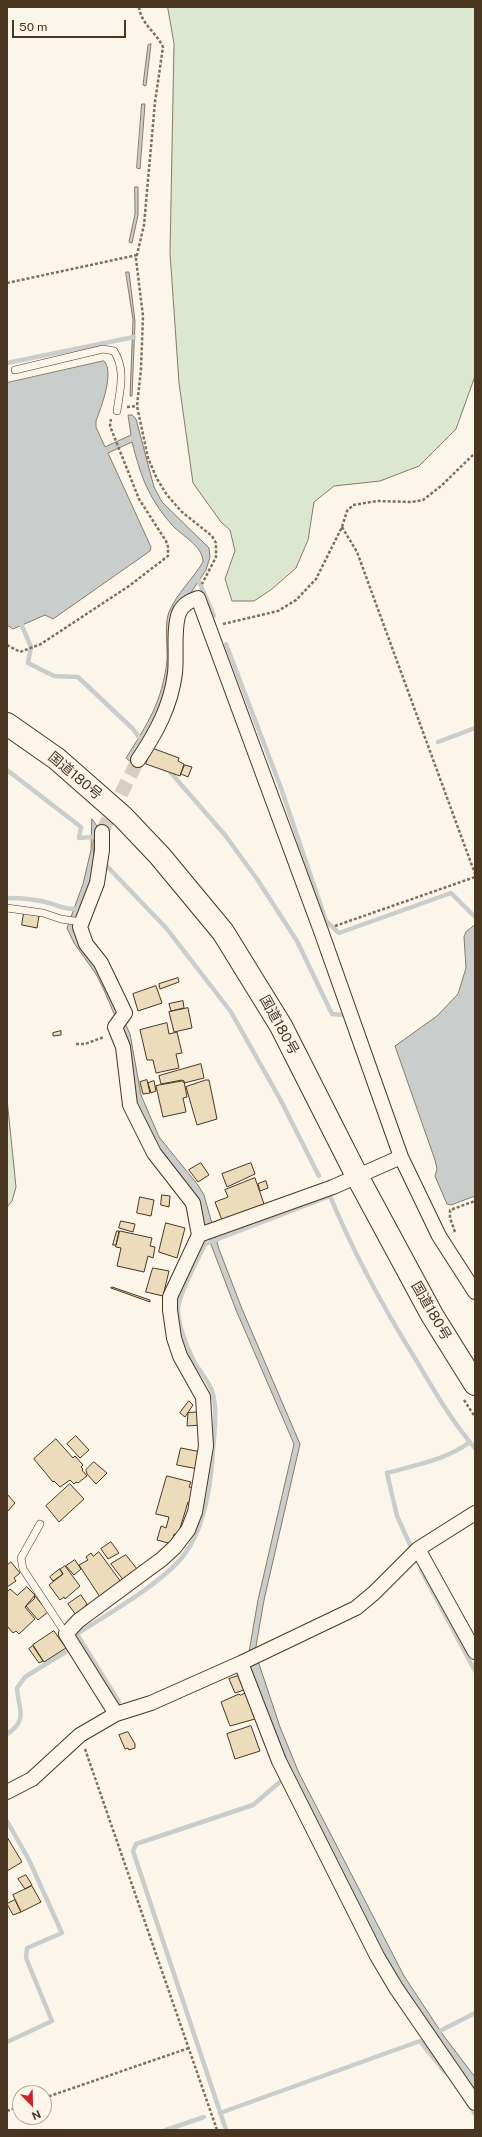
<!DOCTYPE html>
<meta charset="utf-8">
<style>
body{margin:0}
#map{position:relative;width:482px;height:2137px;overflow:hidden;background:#fbf6e9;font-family:"Public Sans",sans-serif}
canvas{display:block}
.frame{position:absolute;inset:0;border:8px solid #4a3520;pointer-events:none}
.north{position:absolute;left:12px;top:2085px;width:40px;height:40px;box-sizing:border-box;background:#fbf6e9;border:1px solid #b4a999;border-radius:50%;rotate:157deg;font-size:11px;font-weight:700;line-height:16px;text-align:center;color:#4a3520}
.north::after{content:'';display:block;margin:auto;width:14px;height:18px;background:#c62828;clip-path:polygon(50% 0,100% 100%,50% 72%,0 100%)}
.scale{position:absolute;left:12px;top:20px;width:114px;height:18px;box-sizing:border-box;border:2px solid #4a3520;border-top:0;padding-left:5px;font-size:12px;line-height:14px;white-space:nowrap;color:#4a3520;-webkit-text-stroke:3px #fbf6e9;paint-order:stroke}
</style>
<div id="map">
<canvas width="482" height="2137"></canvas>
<div class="frame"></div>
<div class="north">N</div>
<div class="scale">50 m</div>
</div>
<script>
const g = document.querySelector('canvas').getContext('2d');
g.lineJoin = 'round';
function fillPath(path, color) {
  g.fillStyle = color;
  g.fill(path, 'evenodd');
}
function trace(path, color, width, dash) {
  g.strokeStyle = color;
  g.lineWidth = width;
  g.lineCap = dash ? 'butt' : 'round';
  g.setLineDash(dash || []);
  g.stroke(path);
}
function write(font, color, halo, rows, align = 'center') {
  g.font = font + ' "Public Sans","Noto Sans JP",sans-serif';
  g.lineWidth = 3;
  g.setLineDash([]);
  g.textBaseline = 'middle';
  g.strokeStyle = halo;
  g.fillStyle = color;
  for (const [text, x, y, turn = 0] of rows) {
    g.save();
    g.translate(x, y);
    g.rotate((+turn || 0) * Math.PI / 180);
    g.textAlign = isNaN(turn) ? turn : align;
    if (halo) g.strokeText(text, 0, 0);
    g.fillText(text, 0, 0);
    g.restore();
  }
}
const green = new Path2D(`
 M 168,7 L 475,7 L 475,376 L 456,429 L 419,466 L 380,481 L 334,486 L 314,502 L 308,540 L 296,568 L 272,589 L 254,601 L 232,601 L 225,579 L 235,551 L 230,530 L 221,522 L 193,483 L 179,383 L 170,253 L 174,44 Z
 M 7,1099 L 16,1187 L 12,1201 L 7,1207 Z`);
fillPath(green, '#dce7d0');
trace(green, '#887966', 1);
const water = new Path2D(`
 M 151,44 L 146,86 L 143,85 L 148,45 Z
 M 142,104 L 145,104 L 140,169 L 137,168 Z
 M 135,187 L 138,187 L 138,215 L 132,243 L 129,242 L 135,214 Z
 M 126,272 L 129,272 L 135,322 L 132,396 L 130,396 L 133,320 Z
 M 104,361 C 115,371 101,408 96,421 L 96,427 L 105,447 L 131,435 L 128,415 L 132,415 L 136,419 L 154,487 L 162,502 L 209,548 L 210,557 L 206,570 L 188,597 L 166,700 L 132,763 L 126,758 C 148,723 162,702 167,661 C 168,647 164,624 169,612 C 177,593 193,579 203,562 C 203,546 182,536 172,525 C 148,497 141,477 132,442 L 108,453 L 151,547 L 150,551 L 53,619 L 45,615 L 13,629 L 7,625 L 7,383 Z
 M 92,819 L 97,826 L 93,844 L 94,865 L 83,947 L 114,999 L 130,1034 L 141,1095 L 159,1137 L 198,1185 L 204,1195 L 219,1249 L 242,1309 L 300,1444 L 264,1600 L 255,1652 L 280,1727 L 299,1773 L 404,1976 L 443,2035 L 475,2077 L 475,2097 L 392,1976 L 306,1809 L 249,1673 L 249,1652 L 258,1600 L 294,1444 L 236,1310 L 207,1234 L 138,1111 L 121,1030 L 104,990 L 96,974 L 74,943 L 67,928 L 83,884 L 91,850 Z
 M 475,925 L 475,1196 L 451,1205 L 447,1204 L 435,1176 L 437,1169 L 435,1160 L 395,1046 L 437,1016 L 458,994 L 466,968 L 464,937 L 466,932 Z`);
fillPath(water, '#c9cecd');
trace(water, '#887966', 1);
trace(new Path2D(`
 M 7,363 L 134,337
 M 197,577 L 214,616
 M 19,619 L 31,647 L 28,663 L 54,676 L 78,677 L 133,729 L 141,740
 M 226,644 L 281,788 L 326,921 L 339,933 L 451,893 L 475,917
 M 438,742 L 475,728
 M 7,770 L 81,827 L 79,838 L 92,837
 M 171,773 L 225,835 L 257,879 L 297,941 L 332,1014 L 343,1015
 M 103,862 L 167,929 L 231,1012 L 280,1099 L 319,1176
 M 7,898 C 21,898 35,899 49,903 C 59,906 65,910 76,909
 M 411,1547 L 397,1516 L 387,1473 C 415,1465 446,1460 470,1442
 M 421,1570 L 475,1671
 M 119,1702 L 77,1634 C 108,1614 161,1584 184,1555 C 205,1527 211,1486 213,1451 C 214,1432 218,1410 212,1391 C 208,1379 197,1369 192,1357 C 186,1345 177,1321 178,1308 C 180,1291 197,1261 205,1244 L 330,1196 C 354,1254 383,1307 416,1360 C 434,1390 452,1422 475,1448
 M 7,1734 C 29,1720 18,1708 17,1688 L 25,1677 L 72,1648
 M 7,1821 L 29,1860 L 62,1933 L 27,1948 L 26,1958 L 52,2021 L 7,2042
 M 436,2033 L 475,2013
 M 468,2104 L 475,2114
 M 220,2113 L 420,2041 L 445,2072
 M 166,2130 L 204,2117
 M 226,2130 L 133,1851 L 136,1844 L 253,1805 L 281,1781`), '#c9cecd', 4.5);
const building = new Path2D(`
 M 152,748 L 179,758 L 178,761 L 184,764 L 180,776 L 146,764 Z
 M 185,765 L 192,767 L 188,777 L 181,774 Z
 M 24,913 L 39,916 L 37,928 L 22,925 Z
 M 178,978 L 179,982 L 160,989 L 159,984 Z
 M 156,986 L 162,1003 L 138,1011 L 133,994 Z
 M 183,1001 L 184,1008 L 171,1011 L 169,1004 Z
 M 188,1008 L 192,1028 L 174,1032 L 169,1012 Z
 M 167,1023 L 169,1034 L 177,1032 L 182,1053 L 176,1054 L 179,1068 L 156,1073 L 153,1060 L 147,1060 L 140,1030 Z
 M 61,1031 L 61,1035 L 53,1036 L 53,1033 Z
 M 201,1064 L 204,1078 L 184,1083 L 182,1080 L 161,1084 L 159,1076 Z
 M 147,1080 L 150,1093 L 143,1094 L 140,1082 Z
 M 206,1080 L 209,1080 L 217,1119 L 197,1125 L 186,1087 Z
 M 154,1081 L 156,1091 L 151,1093 L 148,1083 Z
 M 184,1081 L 187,1097 L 183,1098 L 186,1112 L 163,1117 L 156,1086 Z
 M 201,1163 L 209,1175 L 198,1182 L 189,1170 Z
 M 251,1163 L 255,1174 L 227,1187 L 222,1174 Z
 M 255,1178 L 264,1204 L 222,1220 L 215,1202 L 228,1197 L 225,1190 Z
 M 266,1181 L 268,1188 L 260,1191 L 258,1184 Z
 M 162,1195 L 170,1196 L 169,1207 L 161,1205 Z
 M 140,1197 L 154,1200 L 151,1216 L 137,1213 Z
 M 121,1221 L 135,1224 L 133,1232 L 119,1228 Z
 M 166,1223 L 185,1228 L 177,1258 L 159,1252 Z
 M 117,1231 L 119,1231 L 116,1245 L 113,1245 Z
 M 120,1231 L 152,1238 L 150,1246 L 155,1247 L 153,1258 L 148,1256 L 144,1272 L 117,1266 L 121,1248 L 116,1247 Z
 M 153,1268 L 169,1271 L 163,1296 L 146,1292 Z
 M 112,1287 L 150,1300 L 150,1302 L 111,1288 Z
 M 189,1401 L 193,1405 L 185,1417 L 180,1413 Z
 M 201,1412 L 202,1425 L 187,1426 L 188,1413 Z
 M 76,1436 L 89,1450 L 80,1458 L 67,1444 Z
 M 56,1439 L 73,1458 L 75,1456 L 83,1465 L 81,1467 L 83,1469 L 82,1470 L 87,1476 L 78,1483 L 76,1482 L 74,1484 L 70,1480 L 60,1487 L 54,1481 L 53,1482 L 34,1459 Z
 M 181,1448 L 201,1452 L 198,1469 L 177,1465 Z
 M 94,1462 L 107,1473 L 96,1484 L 87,1474 L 86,1470 Z
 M 167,1476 L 191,1482 L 189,1487 L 194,1488 L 190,1502 L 188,1502 L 178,1535 L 174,1534 L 172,1544 L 157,1540 L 161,1526 L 166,1528 L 169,1517 L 156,1514 Z
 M 70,1484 L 84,1499 L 59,1522 L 46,1506 Z
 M 7,1494 L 15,1503 L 7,1512 Z
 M 111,1542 L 119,1553 L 108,1559 L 101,1549 Z
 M 99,1552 L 121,1582 L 100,1597 L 79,1565 L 88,1560 L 86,1557 L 91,1553 L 93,1556 Z
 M 126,1555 L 137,1569 L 124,1581 L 111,1564 Z
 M 75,1560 L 81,1569 L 74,1575 L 66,1566 Z
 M 11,1562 L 20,1573 L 14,1578 L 16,1581 L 7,1587 L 7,1566 Z
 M 65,1566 L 80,1586 L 65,1599 L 64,1597 L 60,1600 L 49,1585 L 63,1574 L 60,1570 Z
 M 60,1569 L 63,1574 L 53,1581 L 50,1577 Z
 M 27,1587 L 35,1595 L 25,1607 L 35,1619 L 19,1634 L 16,1631 L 13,1633 L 7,1626 L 7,1592 L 10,1589 L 17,1595 Z
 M 81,1595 L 87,1604 L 85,1606 L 86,1608 L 76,1615 L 68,1604 Z
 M 35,1596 L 48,1612 L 38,1620 L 26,1606 L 34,1599 Z
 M 54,1631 L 66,1648 L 44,1662 L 33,1645 Z
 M 33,1646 L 43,1661 L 39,1663 L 29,1649 Z
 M 238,1676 L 244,1690 L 235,1693 L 229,1679 Z
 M 246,1693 L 255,1719 L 230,1726 L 221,1702 L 239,1694 L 240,1695 Z
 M 251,1726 L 260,1751 L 235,1759 L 227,1734 Z
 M 128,1732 L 135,1744 L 135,1748 L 129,1750 L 128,1748 L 125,1749 L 119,1735 Z
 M 7,1837 L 22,1862 L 7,1871 Z
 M 26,1875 L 32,1885 L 25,1889 L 18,1879 Z
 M 32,1886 L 41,1902 L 21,1912 L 13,1895 Z
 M 15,1900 L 21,1912 L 13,1915 L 7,1904 Z`);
fillPath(building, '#ecdcbc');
trace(building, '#4a3520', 1);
trace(new Path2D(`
 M 102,832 L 138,760`), '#d8cfc1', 14, [14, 7]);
const service = new Path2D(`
 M 15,370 L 103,349 L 114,351 C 126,370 120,389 117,411
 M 7,908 L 43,913 L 61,919 L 81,922
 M 40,1524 L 21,1558 L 23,1569 L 66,1634`);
const minor = new Path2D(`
 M 138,760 C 156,733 171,706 175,673 C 177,656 173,629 179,613 C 183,604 190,601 198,598 L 321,931 L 401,1157 L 333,1187 L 199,1235
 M 102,832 L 102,850 L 97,883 L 80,927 L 86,944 L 101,963 L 125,1013 L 115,1027 L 123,1047 L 130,1105 L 154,1153 L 193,1203 L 199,1235 L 170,1297 L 170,1310 L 174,1338 L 180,1356 L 203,1397 L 206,1446 L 195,1512 L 188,1530 L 175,1547 L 162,1559 L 78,1621 L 66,1634 L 116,1714
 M 401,1157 L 439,1236 L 475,1292
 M 418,1549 L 475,1652
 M 241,1663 L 279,1761 L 377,1956 L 396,1988 L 475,2103
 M 7,1792 L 32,1779 L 80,1735 L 116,1714 L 151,1703 L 241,1663 L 356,1608 L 374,1593 L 418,1549 L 475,1513`);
const trunk = new Path2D(`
 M 7,724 L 57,759 L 123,817 L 160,856 L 223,932 L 281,1026 L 357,1176 L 432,1315 L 475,1384`);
trace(service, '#4a3520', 8);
trace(minor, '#4a3520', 16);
trace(trunk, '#4a3520', 24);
trace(new Path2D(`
 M 139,7 C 141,24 156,32 163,47 L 155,102 L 144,225 L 136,259 L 143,316 L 141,369 L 137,406 L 148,458 L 157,479 L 167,495 L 182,512 L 212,536 L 216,543 L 216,557 L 202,584
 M 7,283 L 137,255
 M 127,407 L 137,406
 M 342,527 L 357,552 L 475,874
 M 223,624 L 278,611 L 296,600 L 316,579 L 342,527 L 347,511 L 353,505 L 377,501 L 412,502 L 423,500 L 441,486 L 475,453
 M 7,645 L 20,652 L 41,644 L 129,586 L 168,556 L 168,547 L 166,541 L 139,499 L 110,426 L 111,419
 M 335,926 L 475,877
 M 76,1044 L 85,1044 L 104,1037
 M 455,1232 L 450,1218 L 450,1210 L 475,1201
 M 464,1400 L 475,1417
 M 85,1749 L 217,2130
 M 44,2098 L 189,2048
 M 7,2111 L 20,2106`), '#7f6f5c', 2.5, [3, 2]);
trace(service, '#fbf6e9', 7);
trace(minor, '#fbf6e9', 14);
trace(trunk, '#fbf6e9', 22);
write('14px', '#4a3520', '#fbf6e9', [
 ["国道180号",75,776,40],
 ["国道180号",279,1025,61],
 ["国道180号",431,1311,60]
]);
</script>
